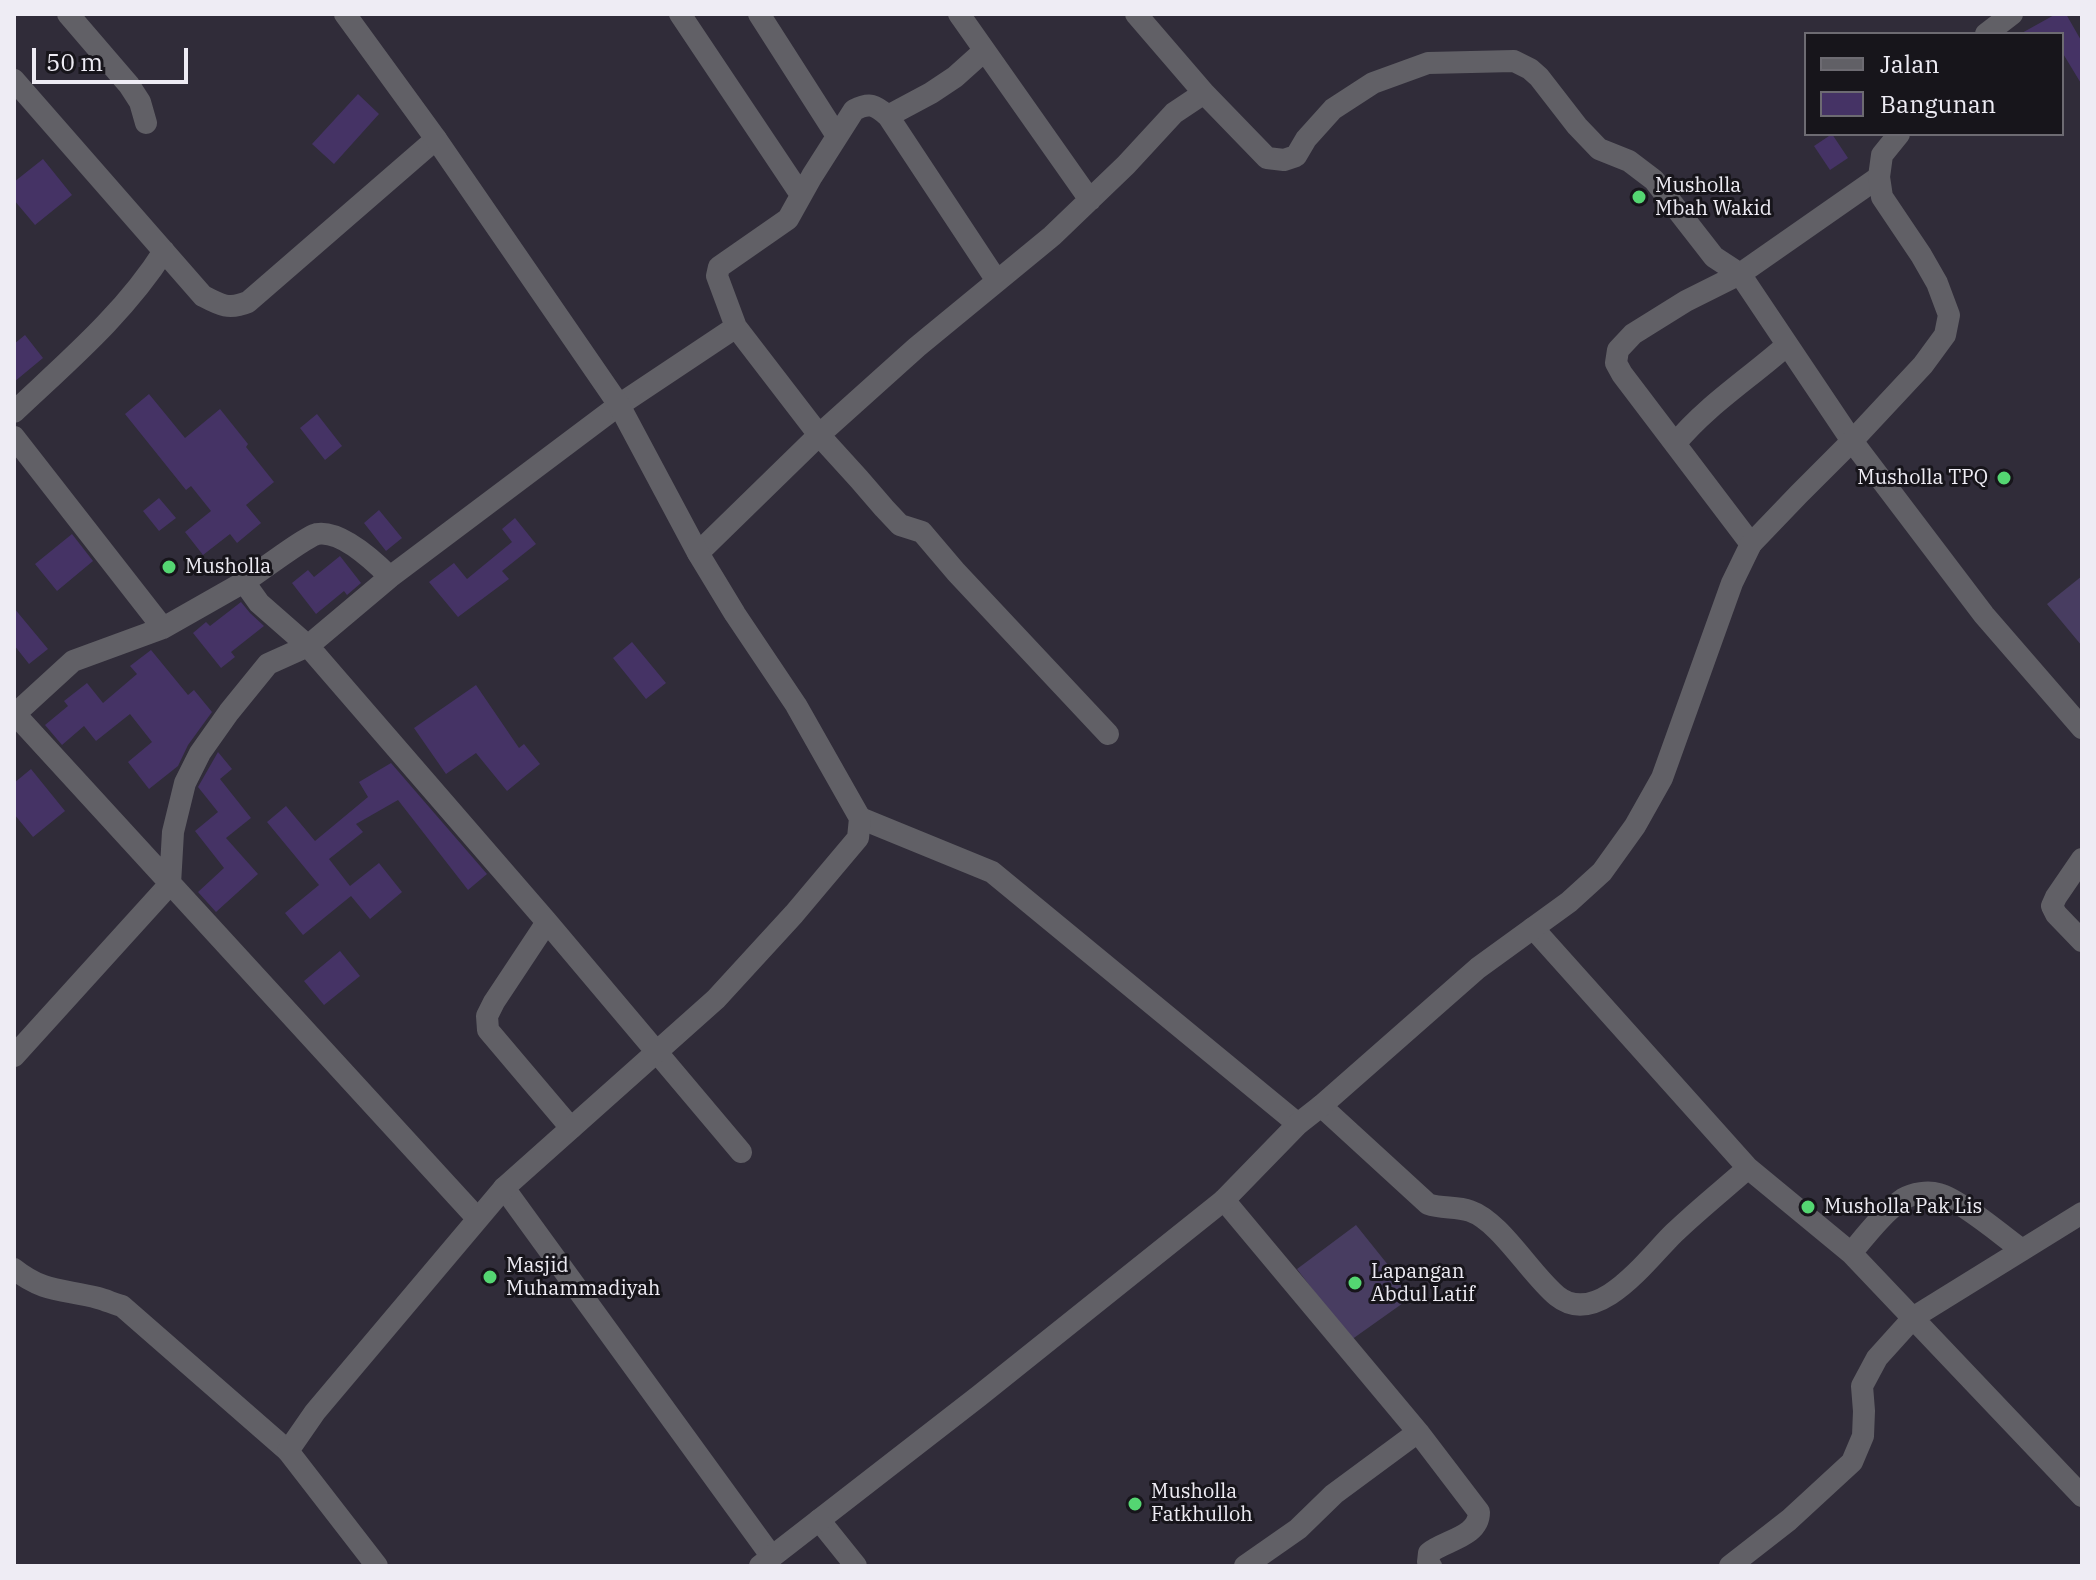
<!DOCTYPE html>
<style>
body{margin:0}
#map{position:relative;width:2096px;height:1580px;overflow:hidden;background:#302c39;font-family:"IBM Plex Serif",serif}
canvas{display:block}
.frame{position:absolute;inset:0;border:16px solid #eeecf4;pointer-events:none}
.legend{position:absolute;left:1804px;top:32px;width:260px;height:104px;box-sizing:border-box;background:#17151b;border:2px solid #6d6b72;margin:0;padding:10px 14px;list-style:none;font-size:24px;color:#eeecf4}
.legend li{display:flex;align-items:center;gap:16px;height:40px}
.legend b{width:40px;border:2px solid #6d6b72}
.scale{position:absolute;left:32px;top:48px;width:156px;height:36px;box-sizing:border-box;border:4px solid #eeecf4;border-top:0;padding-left:10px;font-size:24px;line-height:28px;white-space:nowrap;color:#eeecf4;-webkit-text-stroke:6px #17151b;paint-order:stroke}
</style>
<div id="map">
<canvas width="2096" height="1580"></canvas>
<div class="frame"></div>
<ul class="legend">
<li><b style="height:10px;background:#616066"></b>Jalan</li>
<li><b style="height:22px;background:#453365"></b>Bangunan</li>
</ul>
<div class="scale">50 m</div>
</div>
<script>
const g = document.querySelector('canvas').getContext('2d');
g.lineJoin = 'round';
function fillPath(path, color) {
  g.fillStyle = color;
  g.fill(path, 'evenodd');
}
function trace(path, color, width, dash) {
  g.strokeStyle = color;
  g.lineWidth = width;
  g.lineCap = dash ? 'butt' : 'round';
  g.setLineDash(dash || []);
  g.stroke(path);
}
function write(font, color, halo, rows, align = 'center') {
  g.font = font + ' "IBM Plex Serif",serif';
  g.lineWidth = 6;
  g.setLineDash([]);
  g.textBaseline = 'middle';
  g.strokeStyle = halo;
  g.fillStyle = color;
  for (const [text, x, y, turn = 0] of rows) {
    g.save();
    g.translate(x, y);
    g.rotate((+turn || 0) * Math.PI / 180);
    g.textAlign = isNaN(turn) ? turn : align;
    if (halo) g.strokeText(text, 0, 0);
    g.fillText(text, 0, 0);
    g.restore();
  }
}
fillPath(new Path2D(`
 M 2082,576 L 2082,646 L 2047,604 Z
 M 1356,1225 L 1413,1296 L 1351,1340 L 1297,1269 Z`), '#483d61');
fillPath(new Path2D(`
 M 2056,14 L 2066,14 L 2082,42 L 2082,85 L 2062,52 L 2062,34 L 2020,34 Z
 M 358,94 L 379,114 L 334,164 L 312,144 Z
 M 1832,134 L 1848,158 L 1830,170 L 1814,146 Z
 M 43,159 L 72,195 L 35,225 L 14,200 L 14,182 Z
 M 25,335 L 43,358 L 14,382 L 14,344 Z
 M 149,394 L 185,438 L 220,409 L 248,444 L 246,447 L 274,482 L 246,505 L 261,523 L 237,543 L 230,534 L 203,555 L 185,532 L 211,511 L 191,486 L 186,490 L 125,414 Z
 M 317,414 L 342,446 L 325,460 L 300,428 Z
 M 159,498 L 176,518 L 159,531 L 143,511 Z
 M 379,510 L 402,538 L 386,551 L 364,523 Z
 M 515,518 L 536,544 L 502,571 L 509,579 L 458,617 L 429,582 L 454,563 L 467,579 L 512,542 L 502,529 Z
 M 72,534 L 93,561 L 57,591 L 35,564 Z
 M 340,556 L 361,583 L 347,595 L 344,591 L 316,614 L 292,583 L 308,570 L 314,577 Z
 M 241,602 L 250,613 L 264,626 L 231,652 L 235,657 L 221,668 L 193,633 L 206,622 L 210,626 Z
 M 14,608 L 48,649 L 29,664 L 14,645 Z
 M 632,642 L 666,683 L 646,699 L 613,658 Z
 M 151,650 L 188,695 L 194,690 L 212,712 L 188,745 L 178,766 L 149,789 L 128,762 L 152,742 L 130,714 L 96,741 L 84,726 L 62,745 L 45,725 L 68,706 L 64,701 L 87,683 L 103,703 L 137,674 L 130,666 Z
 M 476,685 L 519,748 L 524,744 L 540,764 L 507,791 L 476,753 L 446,774 L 414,728 Z
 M 218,752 L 232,769 L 220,779 L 251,818 L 226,838 L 258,874 L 216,912 L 198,892 L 224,868 L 195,831 L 218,812 L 198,787 Z
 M 391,763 L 487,874 L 468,890 L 398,800 L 356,824 L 363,832 L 329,859 L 350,886 L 379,863 L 402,892 L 370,919 L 351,896 L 303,935 L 285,913 L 319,885 L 267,822 L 286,806 L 315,841 L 368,797 L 359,782 Z
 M 31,769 L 65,811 L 33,837 L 14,814 L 14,783 Z
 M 340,951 L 360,976 L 324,1005 L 304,981 Z`), '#453365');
trace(new Path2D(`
 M 68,14 L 129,85 L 140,102 L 146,123
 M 680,14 L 801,195
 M 759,14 L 837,136
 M 959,14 L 1090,200
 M 14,80 L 203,296 C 220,305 229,310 248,302 L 436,139
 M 1204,93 L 1267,158 L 1284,160 L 1296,156 L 1306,139 L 1333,109 L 1373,83 L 1428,63 L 1514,61 L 1530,69 L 1539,77 L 1577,126 L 1599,149 L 1629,161 L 1654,180 L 1714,257 L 1740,274 L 1852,441 L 1984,615 L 2082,728
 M 888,116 L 931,93 L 955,77 L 984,51
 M 736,327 L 717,276 L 719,267 L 788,219 L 812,176 L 854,110 C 870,102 875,105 888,116 L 997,281
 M 14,412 C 67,362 125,313 164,251
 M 14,437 L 163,628
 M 1675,444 C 1707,405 1750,378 1787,345
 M 1751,544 L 1622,374 L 1616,363 L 1618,350 L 1633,334 L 1686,301 L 1740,274 L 1879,177
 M 698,553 L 819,435 L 917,347 L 1052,236 L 1126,165 L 1174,113 L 1204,93 L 1136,14
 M 244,582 C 258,573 305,537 317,534 C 341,530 374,561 390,577
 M 14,713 L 477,1218
 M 14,715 L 73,661 L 163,628 L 244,582 L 259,603 L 308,646 L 547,922 L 741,1152
 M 860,818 L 992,872 L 1298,1124
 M 2082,859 L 2056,897 L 2052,906 L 2056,914 L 2082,941
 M 547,922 L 494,1002 L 487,1016 L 488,1030 L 571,1128
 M 1533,928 L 1748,1168 L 1851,1253 L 2082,1496
 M 14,1056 L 170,884 L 173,832 L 185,783 L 200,753 L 229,712 L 268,664 L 308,646 L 390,577 L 619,405 L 736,327 L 819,435 L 859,479 L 884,508 L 900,525 L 922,532 L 956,572 L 1108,734
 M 1321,1106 L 1428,1204 C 1442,1209 1456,1206 1470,1211 C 1500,1221 1531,1275 1557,1296 C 1598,1329 1648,1258 1674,1233 C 1698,1210 1723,1190 1748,1168
 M 504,1188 L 772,1557
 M 1224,1200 L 1418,1432 L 1479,1512 C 1479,1537 1445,1540 1429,1553 L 1428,1562 L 1431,1566
 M 1851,1253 C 1867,1234 1883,1213 1903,1199 C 1913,1193 1928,1191 1939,1194 C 1959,1199 2004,1237 2022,1250
 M 14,1269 C 44,1293 64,1289 98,1298 C 106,1300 114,1304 122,1306 L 288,1451
 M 819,1520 L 856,1566
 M 1245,1566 L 1298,1529 L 1334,1494 L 1418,1432
 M 1730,1566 L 1789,1520 L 1852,1462 L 1863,1436 L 1864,1411 L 1862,1386 L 1877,1358 L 1914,1317 L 2082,1213`), '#616066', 22);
trace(new Path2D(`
 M 345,14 L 436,139 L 619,405 L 698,553 L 735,614 L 796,705 L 860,818 L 858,838 L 794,914 L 716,999 L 504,1188 L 315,1412 L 288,1451 L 377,1566
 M 1986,34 L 2012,14
 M 760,1566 L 979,1396 L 1224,1200 L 1298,1124 L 1321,1106 L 1478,968 L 1569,902 L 1602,872 L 1635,826 L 1662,778 L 1732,583 L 1751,544 L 1799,494 L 1852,441 L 1923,365 L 1945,335 L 1949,315 L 1937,283 L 1921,255 L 1882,197 L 1879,177 L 1882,155 L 1899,134`), '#616066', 22);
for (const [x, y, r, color] of [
 [1639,197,8,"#54d672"],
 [2004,478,8,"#54d672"],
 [169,567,8,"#54d672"],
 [1808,1207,8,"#54d672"],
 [490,1277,8,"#54d672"],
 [1355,1283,8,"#54d672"],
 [1135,1504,8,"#54d672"]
]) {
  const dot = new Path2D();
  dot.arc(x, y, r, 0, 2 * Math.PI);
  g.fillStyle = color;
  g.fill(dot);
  trace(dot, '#17151b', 3);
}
write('20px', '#eeecf4', '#17151b', [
 ["Musholla",1655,186],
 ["Mbah Wakid",1655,209],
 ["Musholla TPQ",1988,478,"right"],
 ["Musholla",185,567],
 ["Musholla Pak Lis",1824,1207],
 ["Masjid",506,1266],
 ["Muhammadiyah",506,1289],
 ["Lapangan",1371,1272],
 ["Abdul Latif",1371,1295],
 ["Musholla",1151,1492],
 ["Fatkhulloh",1151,1515]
], 'left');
</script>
